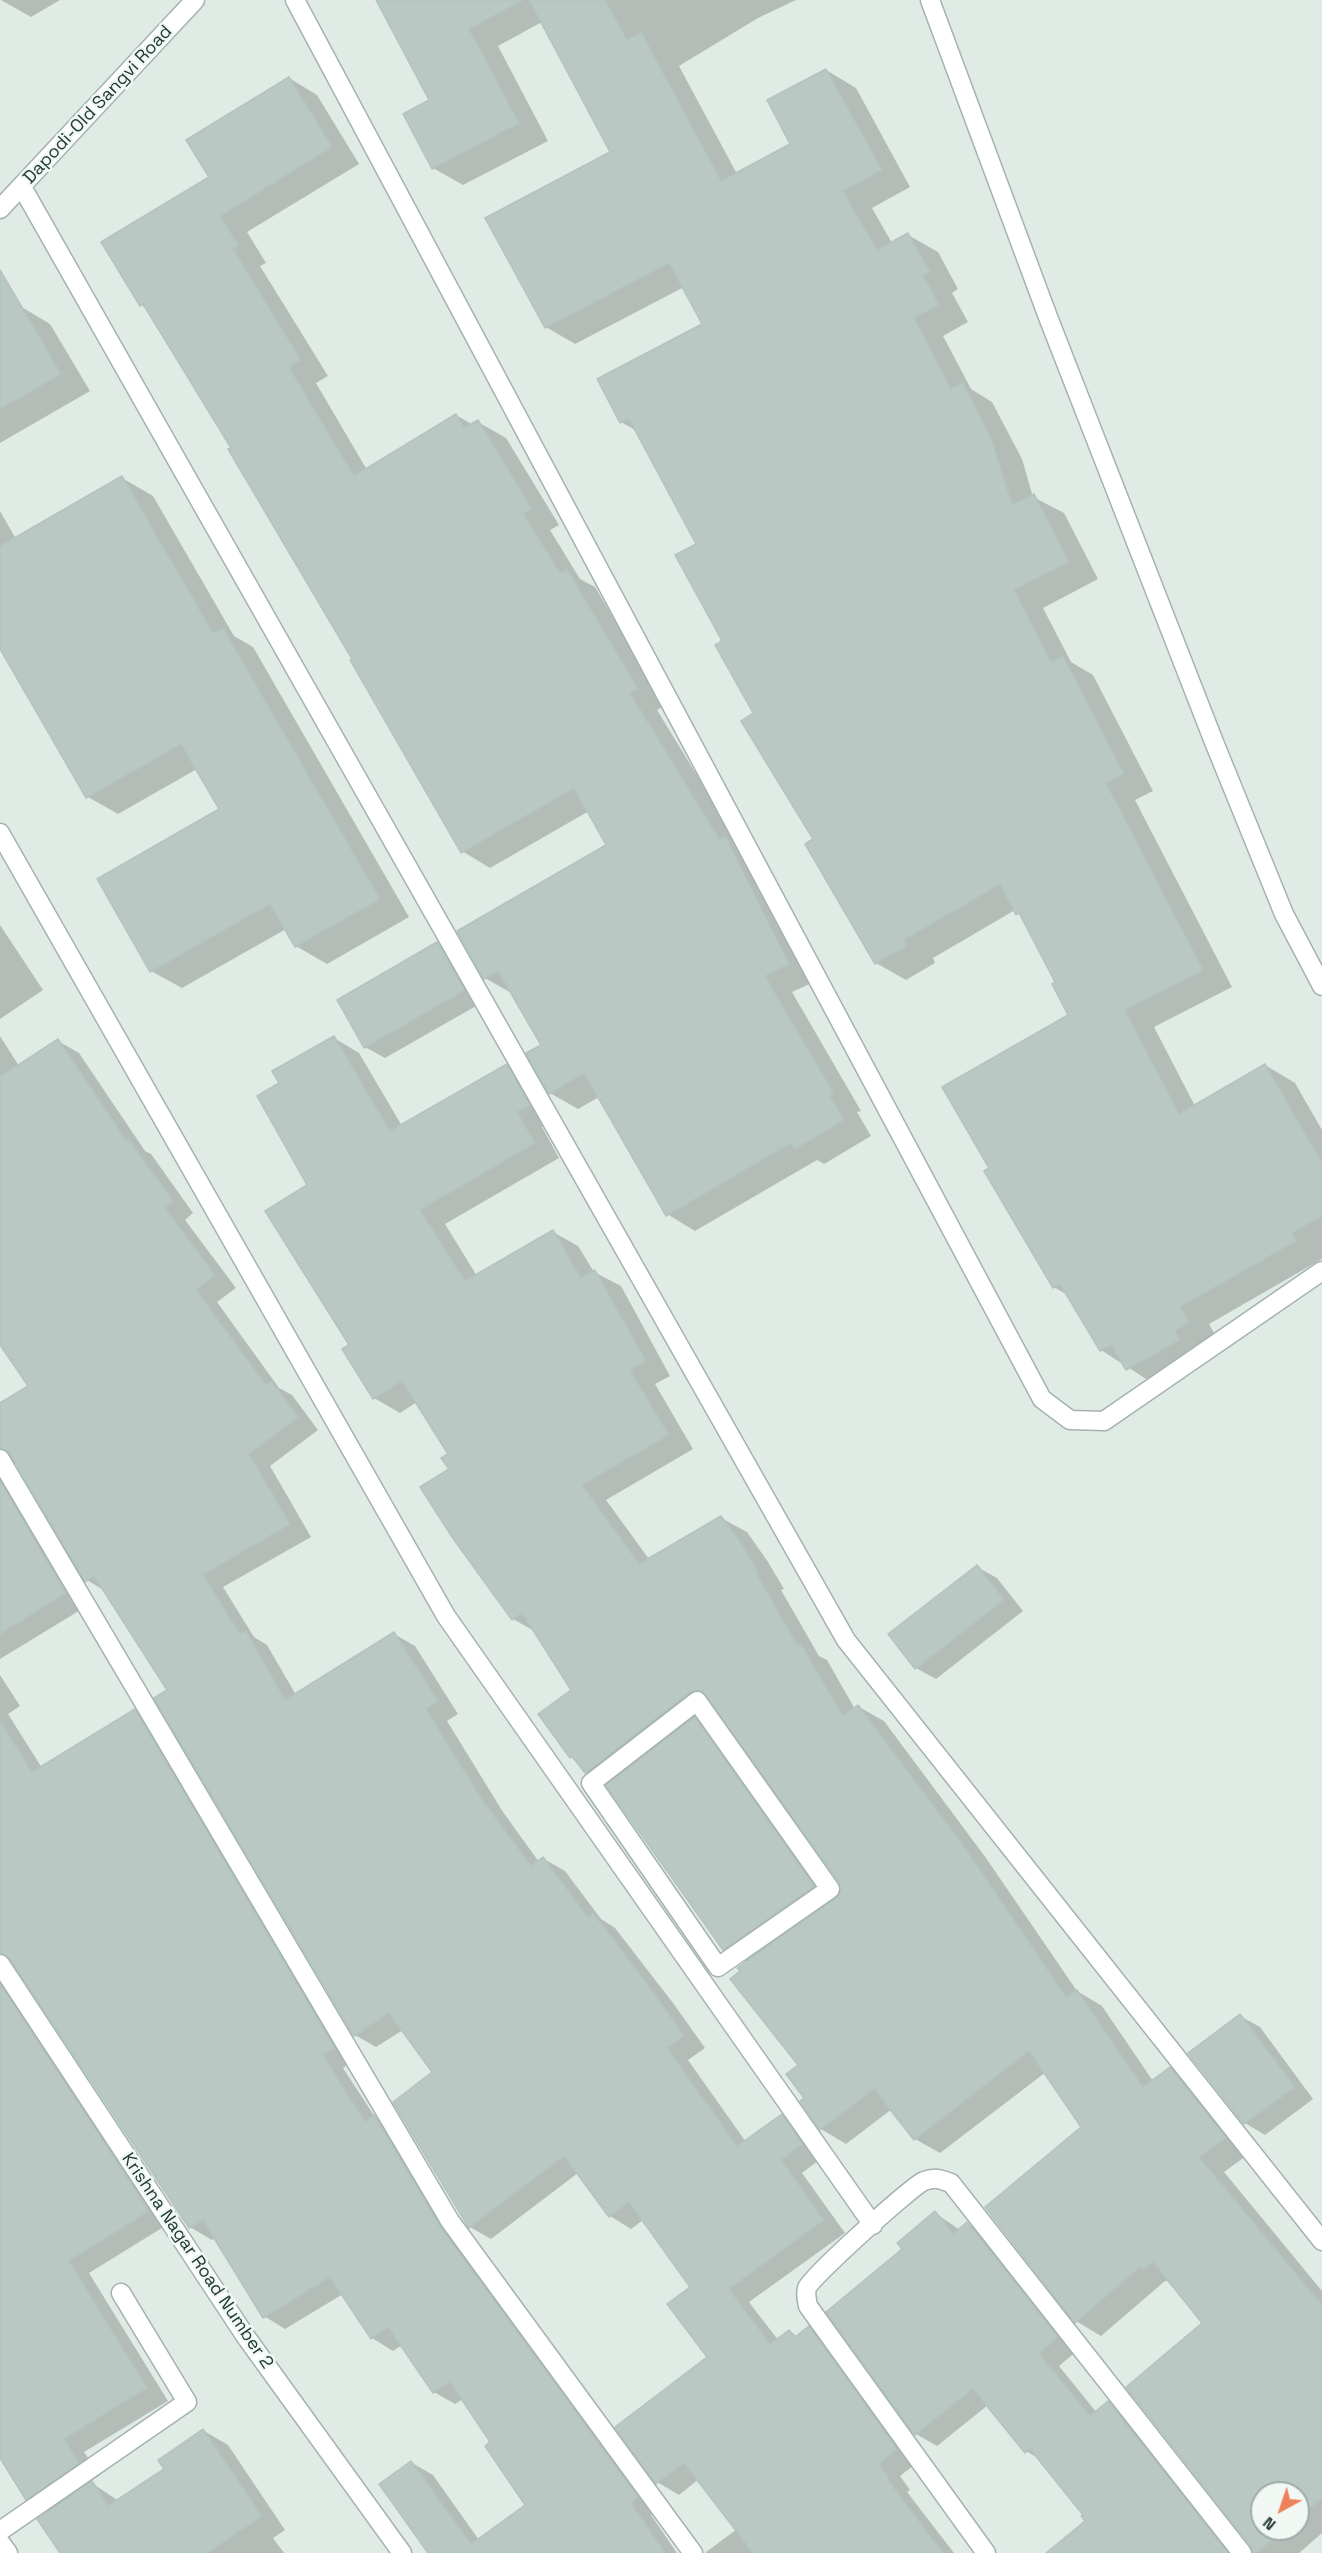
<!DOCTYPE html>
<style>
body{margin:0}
#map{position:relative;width:1322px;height:2553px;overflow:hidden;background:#e1ebe6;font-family:"Space Grotesk",sans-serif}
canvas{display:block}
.north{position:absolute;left:1250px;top:2481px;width:60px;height:60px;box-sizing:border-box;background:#f1f8f4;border:2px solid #9eaca7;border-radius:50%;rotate:220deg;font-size:16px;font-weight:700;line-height:24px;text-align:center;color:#223b34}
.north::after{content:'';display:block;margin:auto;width:21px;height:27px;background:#ee805c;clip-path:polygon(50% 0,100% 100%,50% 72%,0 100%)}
</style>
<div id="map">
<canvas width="1322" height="2553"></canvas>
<div class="north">N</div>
</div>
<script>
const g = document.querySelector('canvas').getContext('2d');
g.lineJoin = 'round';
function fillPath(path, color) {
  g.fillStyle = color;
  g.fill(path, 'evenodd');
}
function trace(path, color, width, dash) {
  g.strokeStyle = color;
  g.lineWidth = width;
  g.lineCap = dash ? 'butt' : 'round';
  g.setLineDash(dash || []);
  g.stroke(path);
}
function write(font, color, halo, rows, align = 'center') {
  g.font = font + ' "Space Grotesk",sans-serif';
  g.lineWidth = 5;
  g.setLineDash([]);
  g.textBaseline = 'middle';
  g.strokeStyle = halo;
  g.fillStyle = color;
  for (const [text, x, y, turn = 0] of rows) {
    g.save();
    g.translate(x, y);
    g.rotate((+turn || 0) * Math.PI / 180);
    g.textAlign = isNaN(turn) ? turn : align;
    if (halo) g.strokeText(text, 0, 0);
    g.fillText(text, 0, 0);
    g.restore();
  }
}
fillPath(new Path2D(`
 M 1,0 L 60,0 L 31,17 Z
 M 377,0 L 796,0 L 758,18 L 679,66 L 737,174 L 792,144 L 826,70 L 856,88 L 910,187 L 872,208 L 892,243 L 908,235 L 938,252 L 958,289 L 952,293 L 968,322 L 943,336 L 971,389 L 992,402 L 1022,459 L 1033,497 L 1064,513 L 1098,579 L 1043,608 L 1071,662 L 1093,675 L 1153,791 L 1135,800 L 1232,987 L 1154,1027 L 1195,1106 L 1265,1065 L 1295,1083 L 1322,1130 L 1322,1259 L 1209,1324 L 1218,1340 L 1157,1386 L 1101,1350 L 1069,1296 L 1054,1287 L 991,1169 L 1070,1016 L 1057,983 L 1023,917 L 1015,910 L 933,958 L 935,963 L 906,980 L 876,963 L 755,714 L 724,642 L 698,544 L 637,431 L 621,422 L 704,324 L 684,287 L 575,344 L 546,327 L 612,152 L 542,22 L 498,46 L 548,141 L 463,185 L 433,168 L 431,101 Z
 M 289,78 L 317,95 L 359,164 L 247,232 L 266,263 L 260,266 L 328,376 L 316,383 L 367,470 L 456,415 L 473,425 L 478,422 L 506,438 L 559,525 L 550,530 L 580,579 L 595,587 L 665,705 L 657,710 L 741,847 L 816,981 L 792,992 L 861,1111 L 857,1112 L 871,1136 L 824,1164 L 817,1160 L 695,1231 L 667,1214 L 599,1097 L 578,1109 L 550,1093 L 543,1046 L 513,994 L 485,978 L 608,846 L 589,811 L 490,868 L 462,851 L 233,448 L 147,308 L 141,305 L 211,178 Z
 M 20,306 L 50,324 L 90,391 L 0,443 L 0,318 Z
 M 122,478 L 153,496 L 234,636 L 253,647 L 409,917 L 327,964 L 296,946 L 286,929 L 182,988 L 151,971 L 221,810 L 197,769 L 118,814 L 88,797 L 0,646 L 0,511 L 16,539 Z
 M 0,925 L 43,990 L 0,1019 Z
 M 437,944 L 457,955 L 483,1002 L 385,1058 L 365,1047 Z
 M 0,1036 L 19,1066 L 58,1041 L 79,1053 L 145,1151 L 151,1154 L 193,1213 L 185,1220 L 236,1288 L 217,1302 L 279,1388 L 292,1395 L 318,1430 L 270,1466 L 311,1537 L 223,1587 L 254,1637 L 267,1645 L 296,1695 L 394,1634 L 415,1646 L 458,1714 L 447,1721 L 503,1812 L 539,1862 L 544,1859 L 565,1871 L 601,1919 L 615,1928 L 673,2003 L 705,2048 L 688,2060 L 746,2142 L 782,2116 L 803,2128 L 823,2157 L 802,2173 L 845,2233 L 749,2302 L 778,2340 L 789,2331 L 798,2337 L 809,2328 L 830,2340 L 918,2462 L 900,2476 L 910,2490 L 907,2492 L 954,2553 L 705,2553 L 737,2529 L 699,2479 L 679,2495 L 657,2482 L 709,2357 L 692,2288 L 643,2220 L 631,2229 L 610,2216 L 578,2173 L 491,2239 L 470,2227 L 434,2073 L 403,2030 L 376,2047 L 355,2035 L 169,1690 L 105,1591 L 87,1580 L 17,1462 L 12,1465 L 87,1606 L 0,1659 L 0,1405 L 30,1386 L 0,1342 Z
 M 334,1038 L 359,1053 L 402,1126 L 507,1066 L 532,1081 L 554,1120 L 542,1127 L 559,1158 L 445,1224 L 477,1276 L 553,1232 L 578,1246 L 594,1272 L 621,1286 L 670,1376 L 655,1384 L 693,1449 L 606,1500 L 649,1559 L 721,1518 L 747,1532 L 768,1562 L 784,1589 L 781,1590 L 819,1656 L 827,1660 L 855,1709 L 859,1707 L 884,1721 L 986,1858 L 1077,1991 L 1102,2006 L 1153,2081 L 1170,2069 L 1195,2083 L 1250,2153 L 1224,2172 L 1322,2291 L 1322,2533 L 1299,2553 L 1254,2553 L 1204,2323 L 1172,2282 L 1165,2281 L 1101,2336 L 1076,2321 L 1083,2127 L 1046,2072 L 940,2153 L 915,2139 L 892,2109 L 846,2144 L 821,2129 L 802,2102 L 807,2098 L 800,2065 L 742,1972 L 747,1962 L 724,1949 L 609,1785 L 586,1772 L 571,1757 L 540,1714 L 573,1690 L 536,1632 L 513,1619 L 451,1470 L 450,1454 L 417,1402 L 400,1413 L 374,1398 L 344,1349 L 351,1345 L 281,1083 ZM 715,1707 L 841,1882 L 842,1894 L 838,1898 L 723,1735 L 697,1720 ZM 1262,2493 L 1298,2493 L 1298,2529 L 1262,2529 Z
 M 977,1567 L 997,1578 L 1023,1611 L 936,1679 L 916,1668 Z
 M 0,1675 L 20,1706 L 8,1714 L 42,1768 L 135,1711 L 156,1723 L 355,2060 L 343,2068 L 375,2117 L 396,2129 L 659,2510 L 651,2515 L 677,2553 L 430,2553 L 412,2463 L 433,2475 L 479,2540 L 527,2505 L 492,2442 L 463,2399 L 455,2404 L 434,2392 L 402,2345 L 393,2351 L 372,2338 L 343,2294 L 285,2329 L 264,2316 L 216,2237 L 212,2240 L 190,2227 L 17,1967 L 11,1971 L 170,2223 L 89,2273 L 168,2401 L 84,2452 L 100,2475 L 90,2482 L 119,2501 L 166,2469 L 204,2431 L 228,2445 L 285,2530 L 273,2538 L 284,2553 L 62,2553 L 50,2512 L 27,2499 L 0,2455 Z
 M 1240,2016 L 1260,2027 L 1313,2099 L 1265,2135 L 1245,2123 L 1190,2054 Z
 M 935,2213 L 960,2230 L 967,2224 L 989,2236 L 1078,2350 L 1059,2366 L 1097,2413 L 1109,2403 L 1130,2416 L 1238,2553 L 1048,2553 L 1087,2521 L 1085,2515 L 1041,2460 L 1026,2451 L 988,2405 L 937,2446 L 916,2434 L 904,2250 Z`), '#0003');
const building = new Path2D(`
 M 376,0 L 523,0 L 469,29 L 519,123 L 432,169 L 403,114 L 429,100 Z
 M 529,0 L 605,0 L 627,40 L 641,32 L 721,181 L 790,144 L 767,100 L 826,69 L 882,170 L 843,191 L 877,250 L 908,233 L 930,272 L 923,275 L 939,305 L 914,318 L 951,389 L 963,383 L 992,441 L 1012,505 L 1034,494 L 1069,562 L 1014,590 L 1051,662 L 1063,656 L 1124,774 L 1106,783 L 1203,970 L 1125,1010 L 1179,1114 L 1265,1064 L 1322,1163 L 1322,1216 L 1292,1233 L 1296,1241 L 1180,1307 L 1189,1323 L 1175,1331 L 1180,1340 L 1126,1370 L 1111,1345 L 1100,1351 L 1060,1284 L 1053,1288 L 984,1171 L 989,1168 L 942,1087 L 1068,1015 L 1052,984 L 1055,982 L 1019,913 L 1016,915 L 1000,884 L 904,940 L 907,946 L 875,964 L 805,844 L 813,839 L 741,721 L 753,713 L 715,645 L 722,641 L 675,555 L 696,544 L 629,419 L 620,423 L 597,379 L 702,324 L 669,263 L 545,328 L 485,218 L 610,152 Z
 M 289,77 L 332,147 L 220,216 L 239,246 L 233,249 L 301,360 L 289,367 L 354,476 L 456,414 L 464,428 L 478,420 L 532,509 L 523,513 L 560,573 L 567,569 L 638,689 L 630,693 L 719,839 L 725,836 L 789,964 L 765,976 L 834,1094 L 830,1096 L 844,1120 L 795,1149 L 791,1143 L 666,1216 L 584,1073 L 549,1094 L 526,1053 L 541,1045 L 498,971 L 484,979 L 457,931 L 606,845 L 574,788 L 461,853 L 350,660 L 352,659 L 228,449 L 231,448 L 143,304 L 140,306 L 101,242 L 209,177 L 186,140 Z
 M 0,270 L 61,374 L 0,409 Z
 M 122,476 L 213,633 L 223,628 L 380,899 L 295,947 L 270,904 L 150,972 L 97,879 L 219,809 L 181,744 L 86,798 L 0,649 L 0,546 Z
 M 437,942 L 465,990 L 364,1048 L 337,1000 Z
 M 334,1036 L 390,1131 L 507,1064 L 530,1105 L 517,1112 L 535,1143 L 420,1210 L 465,1281 L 553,1230 L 581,1278 L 595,1270 L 646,1361 L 630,1370 L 669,1435 L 582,1485 L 639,1564 L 721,1516 L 743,1546 L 759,1574 L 757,1575 L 798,1646 L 801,1644 L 843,1716 L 858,1705 L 961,1842 L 1066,1997 L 1077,1990 L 1143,2087 L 1170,2067 L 1226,2138 L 1199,2157 L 1322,2305 L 1322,2498 L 1298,2518 L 1298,2493 L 1262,2493 L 1262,2529 L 1285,2529 L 1256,2553 L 1253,2553 L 1251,2546 L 1126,2387 L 1202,2323 L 1153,2262 L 1143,2270 L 1140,2267 L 1075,2323 L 985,2207 L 1081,2127 L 1029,2051 L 914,2140 L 874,2089 L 820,2130 L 800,2101 L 804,2098 L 786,2074 L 798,2065 L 730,1979 L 740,1971 L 737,1968 L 836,1898 L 840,1893 L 839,1882 L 702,1691 L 690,1692 L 585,1773 L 572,1756 L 570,1758 L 538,1714 L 571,1690 L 522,1613 L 512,1620 L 452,1537 L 420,1487 L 449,1469 L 441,1458 L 448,1454 L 402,1381 L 373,1399 L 342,1349 L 349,1345 L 265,1211 L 307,1185 L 257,1096 L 279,1083 L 272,1071 Z
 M 58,1039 L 127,1142 L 129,1140 L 173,1201 L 164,1207 L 215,1275 L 196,1290 L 266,1385 L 271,1381 L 298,1417 L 249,1454 L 290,1524 L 203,1575 L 240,1634 L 246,1631 L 285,1700 L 394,1632 L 438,1701 L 426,1709 L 481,1798 L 531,1866 L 543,1857 L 588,1917 L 593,1913 L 651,1989 L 684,2036 L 667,2048 L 737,2146 L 782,2114 L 802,2144 L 781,2160 L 824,2220 L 729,2289 L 770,2344 L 789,2330 L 795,2337 L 809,2326 L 897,2449 L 879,2464 L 889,2477 L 887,2479 L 943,2553 L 753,2553 L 684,2463 L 656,2484 L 615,2427 L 707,2357 L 667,2304 L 690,2287 L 629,2202 L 609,2217 L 564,2156 L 469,2228 L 393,2102 L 432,2072 L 389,2013 L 354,2036 L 154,1698 L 167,1690 L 94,1576 L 85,1582 L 10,1453 L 0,1448 L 0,1403 L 28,1386 L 0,1345 L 0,1077 Z
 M 0,1481 L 66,1593 L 0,1634 Z
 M 977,1565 L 1004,1600 L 915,1669 L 888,1634 Z
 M 135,1709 L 335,2048 L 323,2055 L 365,2122 L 374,2115 L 441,2228 L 638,2497 L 631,2503 L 665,2553 L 428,2553 L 379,2484 L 411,2461 L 471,2544 L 525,2505 L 485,2446 L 490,2442 L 450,2382 L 433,2393 L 388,2327 L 371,2339 L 330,2277 L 263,2318 L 203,2220 L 189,2228 L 9,1958 L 0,1953 L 0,1721 L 32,1772 Z
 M 695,1717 L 814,1886 L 723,1950 L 606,1785 Z
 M 0,1984 L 149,2211 L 69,2261 L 147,2388 L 64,2439 L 79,2463 L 26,2500 L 0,2458 Z
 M 1240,2014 L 1295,2087 L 1244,2124 L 1188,2053 Z
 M 935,2211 L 953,2234 L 967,2222 L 1058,2337 L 1039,2354 L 1090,2416 L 1108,2401 L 1228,2553 L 1046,2553 L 1085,2521 L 1081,2516 L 1083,2515 L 1030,2449 L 1025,2453 L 973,2389 L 915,2435 L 826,2312 L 902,2249 L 897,2243 Z
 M 203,2429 L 262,2516 L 207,2553 L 60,2553 L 37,2519 L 92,2481 L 108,2506 L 164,2469 L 158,2460 Z`);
fillPath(building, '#b9c8c2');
trace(building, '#b3c4bd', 1.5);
const minor = new Path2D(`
 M 295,0 L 1042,1399 L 1070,1420 L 1104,1421 L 1322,1271
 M 930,0 L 1048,317 L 1214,742 L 1284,914 L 1322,986
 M 22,187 L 846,1640 L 1322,2241
 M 0,209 L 195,0
 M 0,833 L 446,1616 L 873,2225
 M 0,1459 L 450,2221 L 693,2553
 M 697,1701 L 830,1889 L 718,1967 L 591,1783 Z
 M 0,1964 L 246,2337 L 402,2553
 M 0,2531 L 187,2402 L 121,2293
 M 0,2542 L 8,2553
 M 986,2553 L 808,2306 C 807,2300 805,2294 807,2288 C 811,2277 912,2186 924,2181 C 935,2177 940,2179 951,2183 L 1242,2553`);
trace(minor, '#a4b3ad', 21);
trace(minor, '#fff', 18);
write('18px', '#223b34', '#f1f8f4', [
 ["Dapodi-Old Sangvi Road",98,105,-47],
 ["Krishna Nagar Road Number 2",197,2261,56]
]);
</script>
